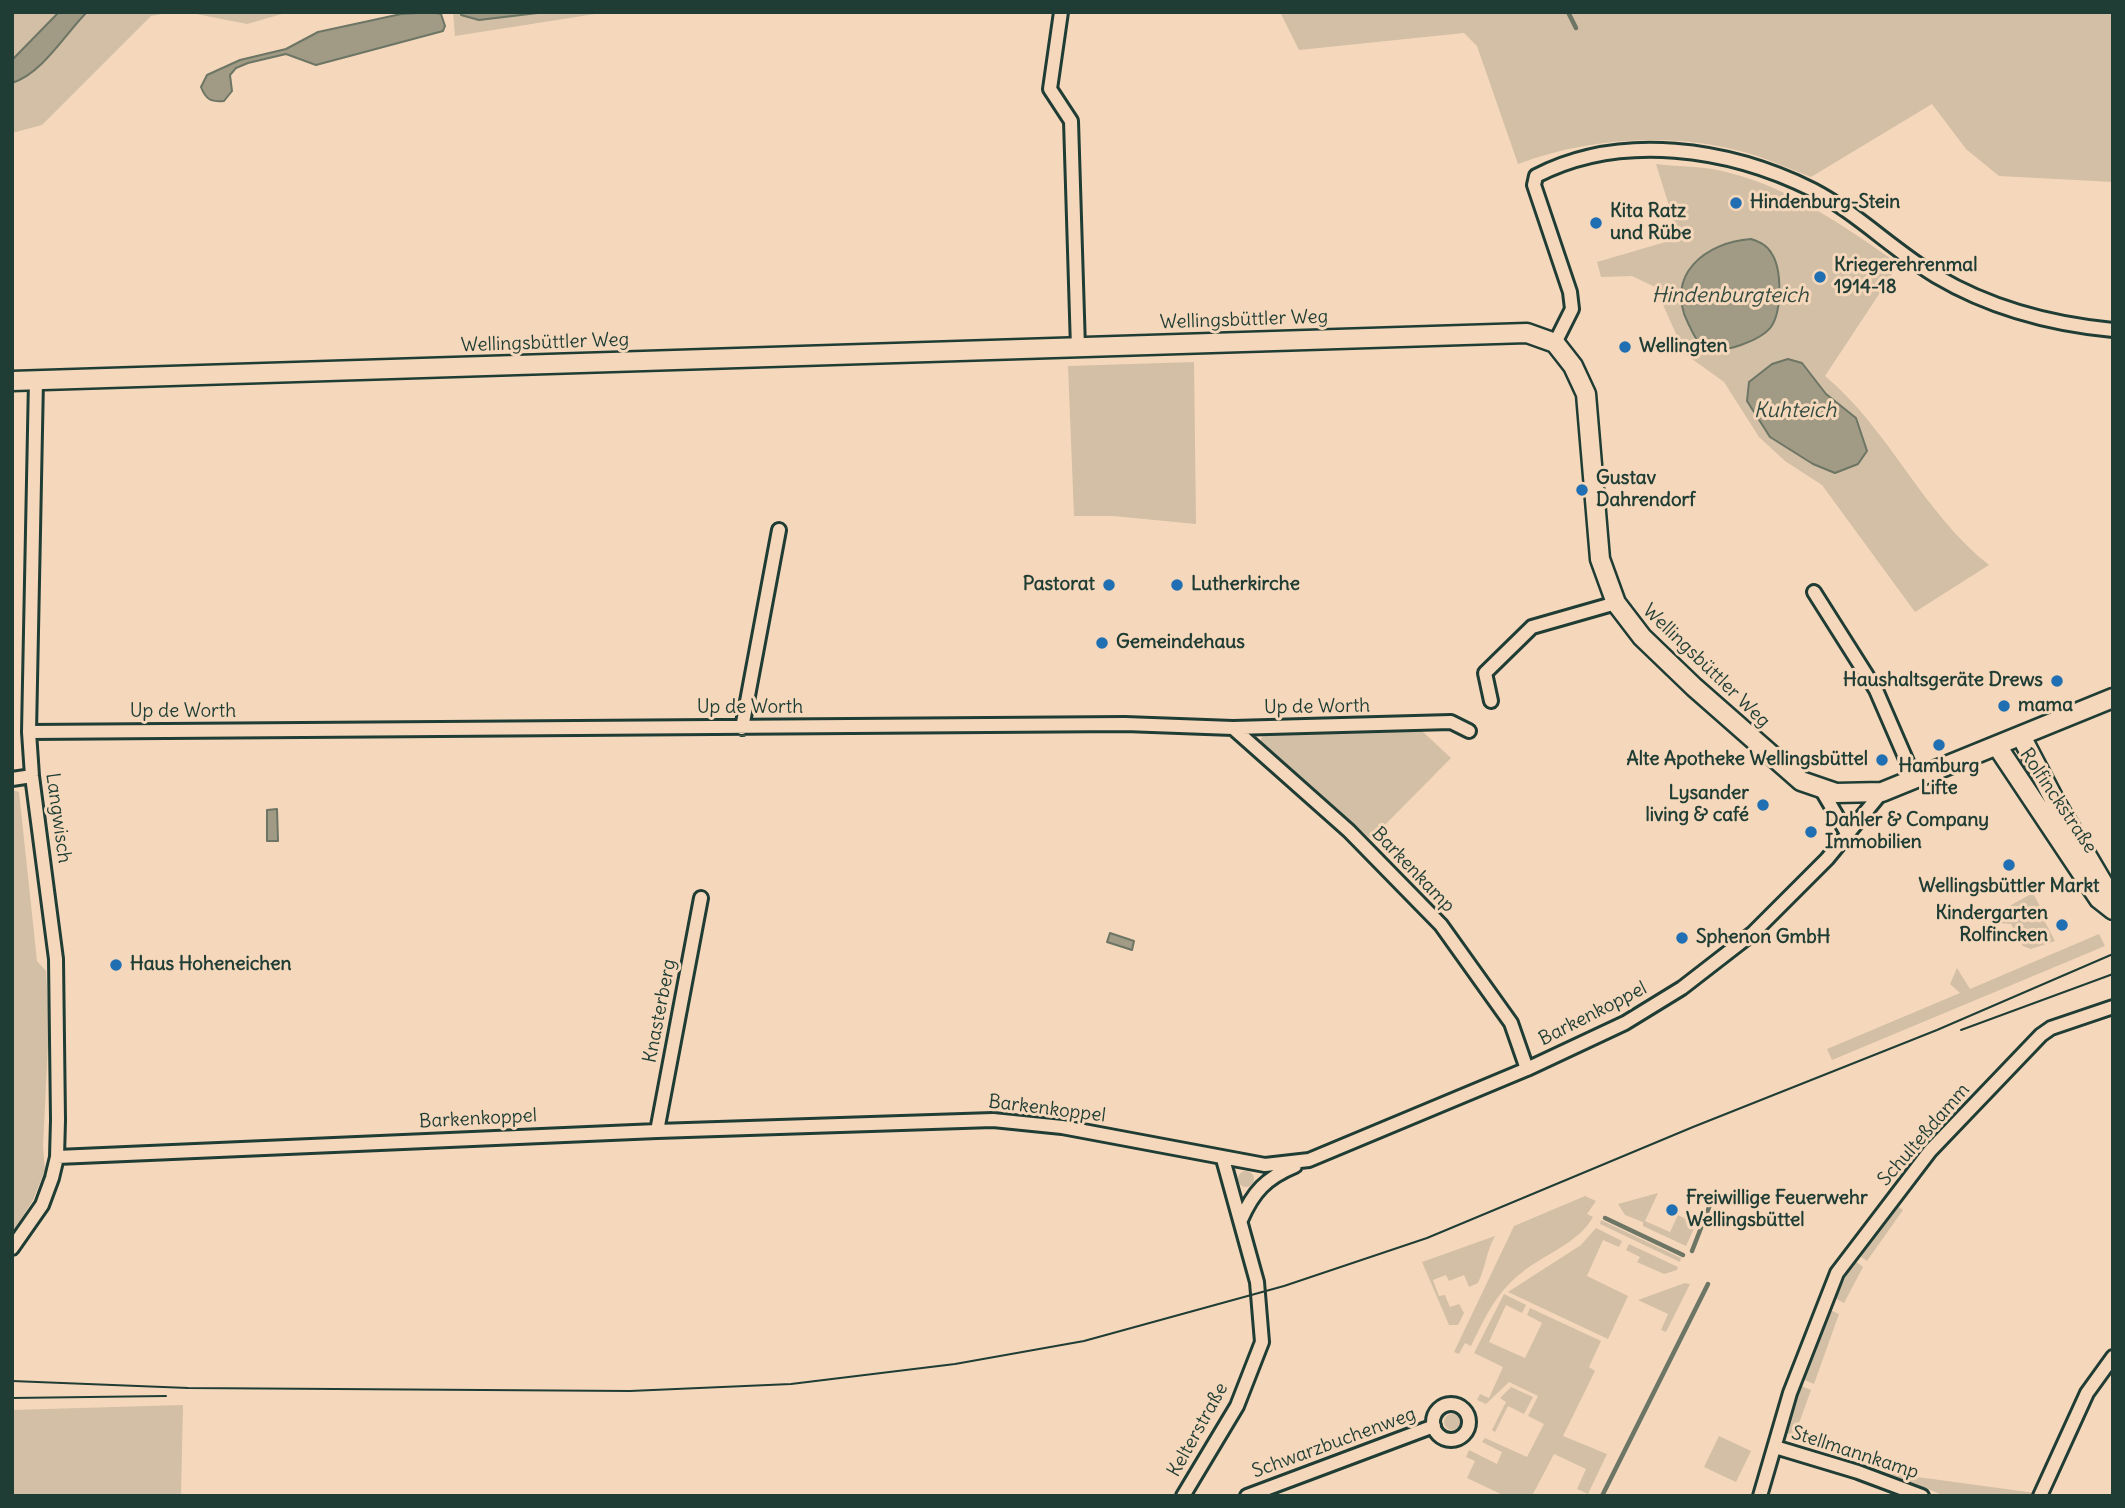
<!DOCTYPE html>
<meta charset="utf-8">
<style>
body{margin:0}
#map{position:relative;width:2125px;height:1508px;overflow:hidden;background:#f5d8bb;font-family:Delius,sans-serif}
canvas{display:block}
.frame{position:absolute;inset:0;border:14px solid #1f3d34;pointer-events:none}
</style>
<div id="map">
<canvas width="2125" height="1508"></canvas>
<div class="frame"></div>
</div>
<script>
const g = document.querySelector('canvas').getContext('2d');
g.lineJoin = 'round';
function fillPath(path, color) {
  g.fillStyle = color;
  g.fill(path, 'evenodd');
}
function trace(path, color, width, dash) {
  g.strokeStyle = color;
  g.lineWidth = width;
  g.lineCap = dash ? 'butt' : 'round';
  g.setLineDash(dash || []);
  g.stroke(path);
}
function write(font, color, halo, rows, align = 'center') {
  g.font = font + ' Delius,sans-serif';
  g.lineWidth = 6;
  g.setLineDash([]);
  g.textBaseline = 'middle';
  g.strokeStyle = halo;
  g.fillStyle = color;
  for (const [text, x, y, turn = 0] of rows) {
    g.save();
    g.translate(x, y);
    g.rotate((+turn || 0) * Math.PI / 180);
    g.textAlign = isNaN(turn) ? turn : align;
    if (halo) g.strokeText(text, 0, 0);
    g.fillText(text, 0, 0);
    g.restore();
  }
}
fillPath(new Path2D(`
 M 12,12 L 173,12 L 151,16 L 42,125 L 12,133 Z
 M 186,12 L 289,12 L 247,24 Z
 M 453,12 L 461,12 L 461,16 L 608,12 L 455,36 Z
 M 1280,12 L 2113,12 L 2113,182 L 1999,176 L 1966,149 L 1932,104 L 1811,177 C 1787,168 1764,157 1740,151 C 1670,132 1586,138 1518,164 L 1477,46 L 1464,33 L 1299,50 Z
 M 1656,164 C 1680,167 1707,166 1730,173 C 1793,189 1846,228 1899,264 L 1825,376 C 1889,429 1922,512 1989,565 L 1915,612 L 1822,485 L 1785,461 L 1759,437 L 1724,382 L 1685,354 L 1655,287 L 1632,276 L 1601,277 L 1597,262 L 1679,238 ZM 1788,359 L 1802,363 L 1826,394 L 1856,418 L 1749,382 L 1773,364 Z
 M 1194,362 L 1196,524 L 1113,516 L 1074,516 L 1068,366 Z
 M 1421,730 L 1451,758 L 1371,839 L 1259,743 L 1264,733 Z
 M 12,790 L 19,792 L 37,961 L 46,971 L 49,1024 L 43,1147 L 45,1170 L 33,1200 L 12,1233 Z
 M 2033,893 L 2042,910 L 2039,913 L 2042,918 L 2045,916 L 2045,922 L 2055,941 L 2031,949 L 2023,946 L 2011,924 L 1999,923 L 1991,916 Z
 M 2099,934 L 2105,946 L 1832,1060 L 1827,1049 L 1960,993 L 1950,984 L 1957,968 L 1970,989 Z
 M1238 1179a8 8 0 1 1 16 0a8 8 0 1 1-16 0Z
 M 1658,1193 L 1645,1221 L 1670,1232 L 1678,1215 L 1696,1224 L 1686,1246 L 1643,1226 L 1643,1222 L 1625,1215 L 1618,1204 Z
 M 1585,1196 L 1596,1201 L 1587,1214 L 1593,1217 C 1578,1244 1542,1255 1520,1274 C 1495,1294 1485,1318 1471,1346 L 1465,1343 L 1459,1354 L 1454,1352 L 1514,1226 Z
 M 1896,1205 L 1903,1210 L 1867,1261 L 1857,1254 Z
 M 1601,1220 L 1681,1258 L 1680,1262 L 1600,1224 Z
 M 1596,1228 L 1622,1241 L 1619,1247 L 1603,1240 L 1587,1276 L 1628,1296 L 1608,1339 L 1508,1292 L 1581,1245 Z
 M 1495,1236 C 1486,1252 1486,1266 1478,1283 L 1469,1287 L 1464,1275 L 1449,1281 L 1446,1275 L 1433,1280 L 1439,1296 L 1445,1295 L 1450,1307 L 1459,1304 L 1464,1313 L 1458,1325 L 1449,1325 L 1422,1262 Z
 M 1629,1244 L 1678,1267 L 1677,1270 L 1664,1274 L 1637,1262 L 1640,1257 L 1626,1250 Z
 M 1854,1260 L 1863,1267 L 1844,1303 L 1835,1298 Z
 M 1685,1283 L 1690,1284 L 1666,1332 L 1661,1330 L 1668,1314 L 1638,1300 Z
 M 1504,1294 L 1526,1305 L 1522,1313 L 1506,1305 L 1489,1342 L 1525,1358 L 1542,1323 L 1527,1315 L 1530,1308 L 1601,1341 L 1589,1367 L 1595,1371 L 1563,1436 L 1607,1454 L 1588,1494 L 1577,1489 L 1586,1469 L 1554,1454 L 1532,1496 L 1505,1496 L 1467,1478 L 1475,1461 L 1466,1457 L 1469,1450 L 1497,1464 L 1502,1452 L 1482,1442 L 1485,1438 L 1527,1457 L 1544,1424 L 1528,1416 L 1538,1396 L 1509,1382 L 1486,1404 L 1477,1400 L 1480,1394 L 1489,1398 L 1503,1367 L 1474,1353 Z
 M 1828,1309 L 1839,1314 L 1814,1384 L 1802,1379 Z
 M 1799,1385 L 1811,1390 L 1793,1440 L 1786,1430 Z
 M 1511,1387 L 1533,1397 L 1524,1414 L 1508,1406 L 1495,1432 L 1492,1430 L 1506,1402 L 1500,1398 Z
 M 183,1405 L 181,1496 L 12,1496 L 12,1410 Z
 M1444 1422a8 8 0 1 1 16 0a8 8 0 1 1-16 0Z
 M 1719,1436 L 1751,1451 L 1736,1482 L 1704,1467 Z
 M 1888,1473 L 2050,1495 L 2052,1496 L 1945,1496 Z`), '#d2bfa5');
const water = new Path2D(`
 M 59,12 L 87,12 C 65,34 43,73 12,83 L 12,60 Z
 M 433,12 L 441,14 L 445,26 L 443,31 L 316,65 L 286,54 L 248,63 L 236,68 L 230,75 L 232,91 L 224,101 C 211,102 206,100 201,87 L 207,75 L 240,60 L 286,49 L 318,32 L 401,14 Z
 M 461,12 L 546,12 L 479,20 L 461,15 Z
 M 1751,239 C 1760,242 1767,245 1772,254 C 1782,270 1782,311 1771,327 C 1761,340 1722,355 1707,348 C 1697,344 1693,333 1688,323 C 1664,275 1706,242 1751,239 Z
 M 1788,359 L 1802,363 L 1826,394 L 1856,418 L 1867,451 L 1858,464 L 1835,473 L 1813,464 L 1770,437 L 1747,401 L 1749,382 L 1772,364 Z
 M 277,809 L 278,841 L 267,841 L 267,810 Z
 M 1110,933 L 1134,941 L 1132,950 L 1107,942 Z`);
fillPath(water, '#a19b85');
trace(water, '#6d7565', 2);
trace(new Path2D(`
 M 1568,12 L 1576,28
 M 1605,1218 L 1683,1255
 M 1692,1251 L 1713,1197
 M 1602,1496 L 1708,1284`), '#6d7565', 4.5);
const street = new Path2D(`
 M 1061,12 L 1050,89 L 1071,121 L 1078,348
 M 1555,343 L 1572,309 L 1570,292 L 1534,185 L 1536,176 C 1621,132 1729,148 1813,190 C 1857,213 1893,250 1936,276 C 1990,308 2050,324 2113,330
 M 1814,592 L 1876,690 L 1915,780
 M 1491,701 L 1485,673 L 1532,627 L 1616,603
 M 742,728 L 779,530
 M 1233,728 L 1349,831 L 1441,925 L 1511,1023 L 1527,1069
 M 29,732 L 1125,724 L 1233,728 L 1451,722 L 1469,731
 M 12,779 L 32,776
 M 1821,789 L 1848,835
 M 657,1131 L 701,898
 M 57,1157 L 657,1131 L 993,1120 L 1062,1127 L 1265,1165 L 1309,1160 L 1527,1069 L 1625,1023 L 1682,988 L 1753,933 L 1827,859 L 1882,792
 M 1241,1220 C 1253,1192 1266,1178 1295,1166
 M 12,1248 L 42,1205 L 52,1178 L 57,1157 L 58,1120 L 56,959 L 32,776 L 29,732 L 36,380
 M1433 1422a18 18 0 1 1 36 0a18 18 0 1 1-36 0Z
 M 1775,1447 L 1858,1472 L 1922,1496
 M 1183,1496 L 1237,1406 L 1262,1342 L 1257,1282 L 1223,1159
 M 1247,1496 L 1434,1426
 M 1760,1496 L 1790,1393 L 1837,1273 L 1930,1151 L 2041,1035 L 2051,1028 L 2113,1007
 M 2040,1496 L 2087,1393 L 2113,1357`);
const secondary = new Path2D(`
 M 12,381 L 1527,333 L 1555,343 L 1573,366 L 1586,394 L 1600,559 L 1616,603 L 1642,637 L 1694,687 L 1801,781 L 1836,793 L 1882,792 L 2113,698
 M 2021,736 L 2057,805 L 2113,900
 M 1997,746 L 2099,899 L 2113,910`);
trace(street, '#1f3d34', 18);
trace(secondary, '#1f3d34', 23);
trace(street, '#f5d8bb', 12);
trace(secondary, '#f5d8bb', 18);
trace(new Path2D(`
 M 1961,1030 L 2113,974
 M 12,1381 L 188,1388 L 630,1391 L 791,1384 L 955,1364 L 1084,1341 L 1284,1286 L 1427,1238 L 1693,1127 L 1937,1030 L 2113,954
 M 12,1398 L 166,1396`), '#1f3d34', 2);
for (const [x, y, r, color] of [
 [1736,203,7,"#1f6fb2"],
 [1596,223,7,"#1f6fb2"],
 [1820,277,7,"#1f6fb2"],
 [1625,347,7,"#1f6fb2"],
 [1582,490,7,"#1f6fb2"],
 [1109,585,7,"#1f6fb2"],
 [1177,585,7,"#1f6fb2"],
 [1102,643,7,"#1f6fb2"],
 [2057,681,7,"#1f6fb2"],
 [2004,706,7,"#1f6fb2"],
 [1939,745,7,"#1f6fb2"],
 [1882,760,7,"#1f6fb2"],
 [1763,805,7,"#1f6fb2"],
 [1811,832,7,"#1f6fb2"],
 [2009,865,7,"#1f6fb2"],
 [2062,925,7,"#1f6fb2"],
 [1682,938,7,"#1f6fb2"],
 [116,965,7,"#1f6fb2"],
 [1672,1210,7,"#1f6fb2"]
]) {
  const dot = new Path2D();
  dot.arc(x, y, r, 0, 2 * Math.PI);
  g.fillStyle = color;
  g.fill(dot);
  trace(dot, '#f5d8bb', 2.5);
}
write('bold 19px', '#1f3d34', '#f5d8bb', [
 ["Hindenburg-Stein",1750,203],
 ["Kita Ratz",1610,212],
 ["und Rübe",1610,234],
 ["Kriegerehrenmal",1834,266],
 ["1914-18",1834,288],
 ["Wellingten",1639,347],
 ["Gustav",1596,479],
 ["Dahrendorf",1596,501],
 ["Pastorat",1095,585,"right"],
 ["Lutherkirche",1191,585],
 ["Gemeindehaus",1116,643],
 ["Haushaltsgeräte Drews",2043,681,"right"],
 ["mama",2018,706],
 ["Alte Apotheke Wellingsbüttel",1868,760,"right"],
 ["Hamburg",1939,767,"center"],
 ["Lifte",1939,789,"center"],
 ["Lysander",1749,794,"right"],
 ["living & café",1749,816,"right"],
 ["Dahler & Company",1825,821],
 ["Immobilien",1825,843],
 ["Wellingsbüttler Markt",2009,887,"center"],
 ["Kindergarten",2048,914,"right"],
 ["Rolfincken",2048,936,"right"],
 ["Sphenon GmbH",1696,938],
 ["Haus Hoheneichen",130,965],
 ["Freiwillige Feuerwehr",1686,1199],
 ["Wellingsbüttel",1686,1221]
], 'left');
write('19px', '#1f3d34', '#f5d8bb', [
 ["Wellingsbüttler Weg",1244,320,-2],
 ["Wellingsbüttler Weg",545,343,-2],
 ["Wellingsbüttler Weg",1706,666,44],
 ["Up de Worth",1317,707,-1],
 ["Up de Worth",750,708],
 ["Up de Worth",183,712],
 ["Rolfinckstraße",2058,801,56],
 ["Langwisch",58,818,82],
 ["Barkenkamp",1413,870,46],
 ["Knasterberg",660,1011,-79],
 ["Barkenkoppel",1593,1014,-27],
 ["Barkenkoppel",1047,1109,7],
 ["Barkenkoppel",478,1119,-3],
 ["Schulteßdamm",1924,1135,-49],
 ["Kelterstraße",1198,1430,-61],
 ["Schwarzbuchenweg",1334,1443,-20],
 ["Stellmannkamp",1855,1453,18]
]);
write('italic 21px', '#324b40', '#f5d8bb', [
 ["Hindenburgteich",1730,296],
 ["Kuhteich",1795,411]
]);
</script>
